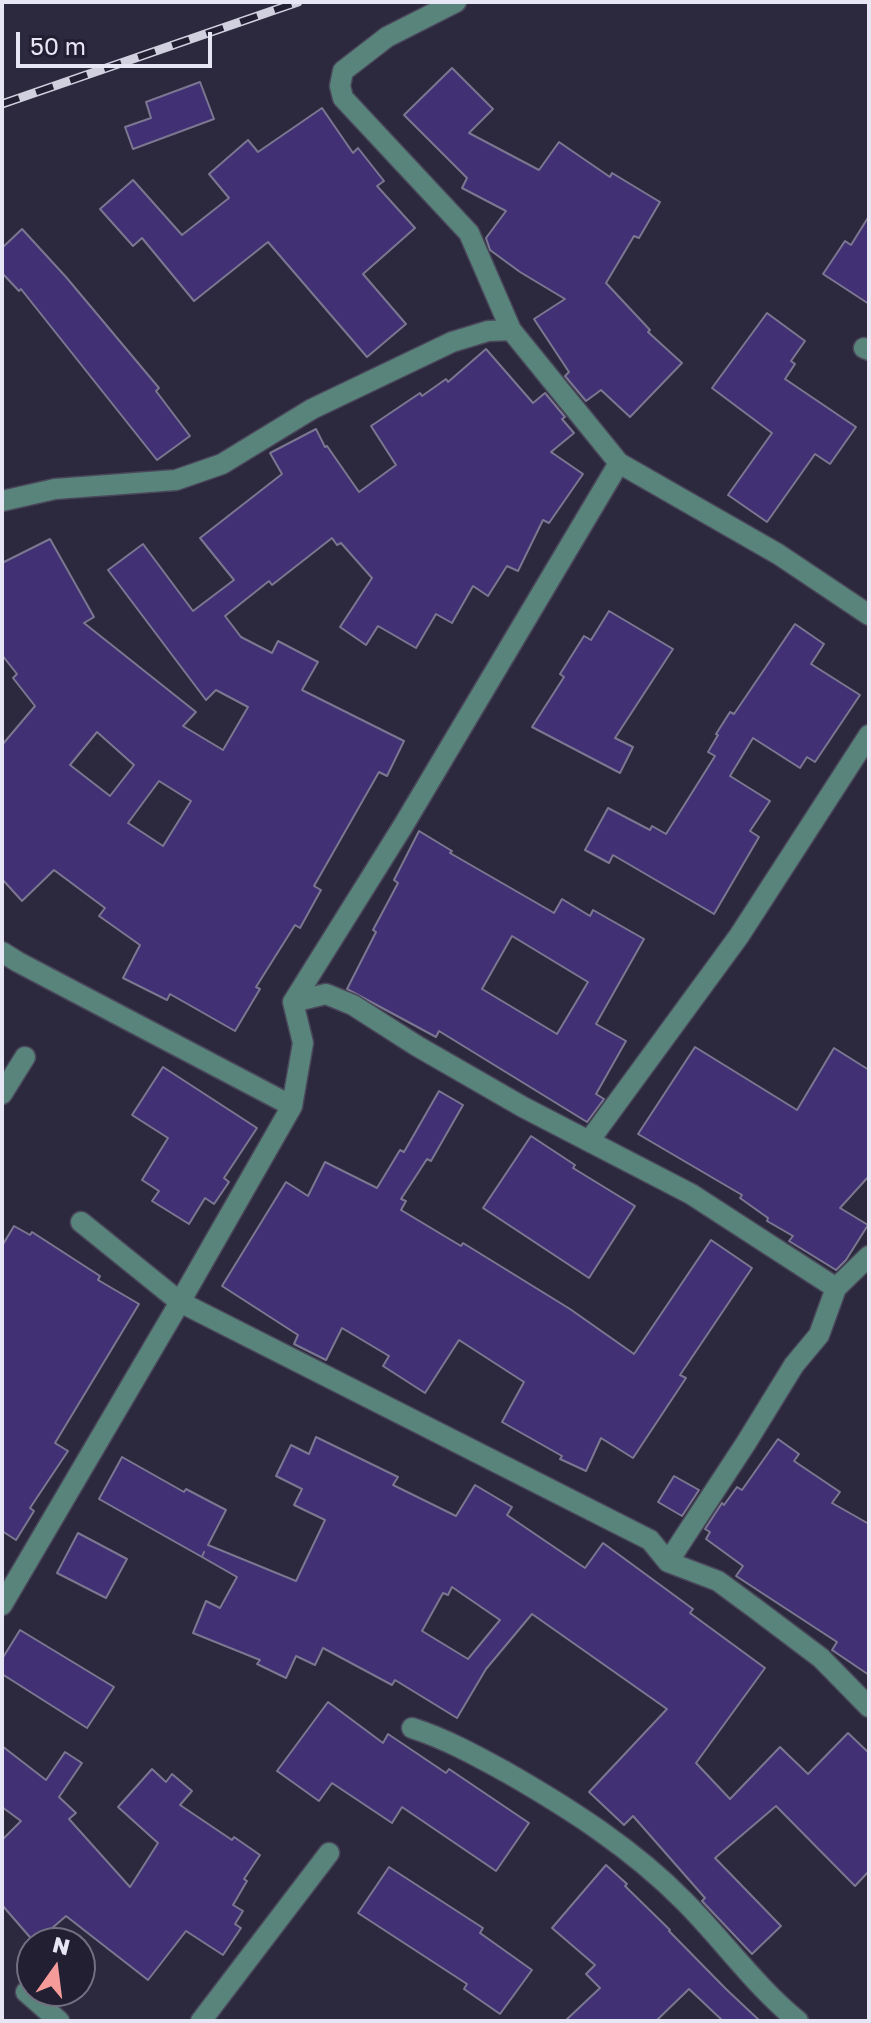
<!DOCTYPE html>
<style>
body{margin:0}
#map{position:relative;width:871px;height:2023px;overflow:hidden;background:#2c293e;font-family:"Golos Text",sans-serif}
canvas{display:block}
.frame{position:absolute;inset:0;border:4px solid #e7e6f4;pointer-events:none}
.north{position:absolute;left:16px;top:1927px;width:80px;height:80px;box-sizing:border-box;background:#221f33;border:2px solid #716f80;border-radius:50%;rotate:14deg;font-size:22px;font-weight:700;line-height:32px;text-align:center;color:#e7e6f4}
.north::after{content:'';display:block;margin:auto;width:28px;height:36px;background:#f59b99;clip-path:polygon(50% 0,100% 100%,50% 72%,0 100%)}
.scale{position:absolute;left:16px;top:32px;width:196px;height:36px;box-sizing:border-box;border:4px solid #e7e6f4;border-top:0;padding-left:10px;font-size:24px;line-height:28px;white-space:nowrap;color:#e7e6f4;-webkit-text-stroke:6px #221f33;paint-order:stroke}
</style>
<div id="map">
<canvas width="871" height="2023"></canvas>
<div class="frame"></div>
<div class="north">N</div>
<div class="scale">50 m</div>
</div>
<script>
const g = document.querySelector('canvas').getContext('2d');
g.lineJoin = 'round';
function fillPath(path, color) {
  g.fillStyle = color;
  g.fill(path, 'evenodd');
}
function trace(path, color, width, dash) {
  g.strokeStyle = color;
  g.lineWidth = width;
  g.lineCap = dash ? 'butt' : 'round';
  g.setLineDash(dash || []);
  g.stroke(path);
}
const building = new Path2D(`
 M 452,68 L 493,109 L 469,133 L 539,170 L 559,142 L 610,177 L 612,173 L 660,202 L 639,238 L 634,236 L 606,283 L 650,330 L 648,332 L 682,363 L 630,417 L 601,390 L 586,401 L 565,376 L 569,372 L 534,319 L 565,299 L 520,272 L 490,250 L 486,238 L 506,211 L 462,188 L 467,178 L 404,115 Z
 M 200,82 L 214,119 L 133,149 L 125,127 L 151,118 L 146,102 Z
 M 322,108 L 353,153 L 358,148 L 384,181 L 377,186 L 415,228 L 363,274 L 406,324 L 367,357 L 268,242 L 194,301 L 142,238 L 133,246 L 100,209 L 133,180 L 182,235 L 229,198 L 209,174 L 248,140 L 258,152 Z
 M 869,216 L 869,304 L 823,274 L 845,241 L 851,245 Z
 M 22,229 L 66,277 L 159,388 L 156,391 L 190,436 L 157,460 L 21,289 L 19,291 L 2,273 L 2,248 Z
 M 767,313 L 805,341 L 791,361 L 795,364 L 785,379 L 856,427 L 830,464 L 815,454 L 767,522 L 728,495 L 772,433 L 712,388 Z
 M 486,349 L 533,403 L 545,393 L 565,417 L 562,419 L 574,433 L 551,452 L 583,474 L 549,523 L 543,520 L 518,571 L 507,566 L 488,596 L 473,586 L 452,623 L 436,614 L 416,648 L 378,626 L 366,645 L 340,627 L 372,578 L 341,543 L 337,545 L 332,538 L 272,585 L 269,581 L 225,616 L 241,637 L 272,653 L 278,641 L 318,662 L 302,690 L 404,741 L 387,776 L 379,772 L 314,886 L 321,890 L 300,928 L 295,925 L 256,987 L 260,989 L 235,1031 L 170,994 L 167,1000 L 123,978 L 140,945 L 99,916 L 105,908 L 54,870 L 22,901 L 2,879 L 2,745 L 35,706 L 13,678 L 17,674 L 2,655 L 2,563 L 50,539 L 94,617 L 84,623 L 196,712 L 183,726 L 223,750 L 248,707 L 216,690 L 206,700 L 108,570 L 143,544 L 193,611 L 234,580 L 200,538 L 282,474 L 270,453 L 316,429 L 325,447 L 327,446 L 359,492 L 396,465 L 371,426 L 420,393 L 422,396 L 446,379 L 448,382 ZM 97,732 L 134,765 L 110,796 L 70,765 ZM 159,781 L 191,801 L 163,846 L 128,823 Z
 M 609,611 L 673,649 L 615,738 L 633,747 L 620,773 L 532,727 L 564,677 L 560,674 L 584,636 L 591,640 Z
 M 795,624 L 824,644 L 811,664 L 860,695 L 815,762 L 807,757 L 800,768 L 753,738 L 730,776 L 770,801 L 750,831 L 759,837 L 714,914 L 613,855 L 609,863 L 585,850 L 608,808 L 650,830 L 652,826 L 666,834 L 715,756 L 708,752 L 718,735 L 716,734 L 730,712 L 734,714 Z
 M 419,831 L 452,851 L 450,853 L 554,913 L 562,899 L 590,916 L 593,910 L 644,939 L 596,1024 L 626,1041 L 596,1094 L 604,1099 L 587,1122 L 439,1031 L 436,1037 L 347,989 L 376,932 L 373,930 L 398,883 L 394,880 ZM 512,936 L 588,982 L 557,1034 L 482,989 Z
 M 695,1047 L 797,1110 L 834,1048 L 869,1070 L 869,1176 L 840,1208 L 868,1225 L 846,1260 L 836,1270 L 789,1241 L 793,1236 L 767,1221 L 768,1218 L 740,1198 L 742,1195 L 638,1134 Z
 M 163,1067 L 257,1128 L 224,1178 L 229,1182 L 214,1204 L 205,1198 L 189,1224 L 152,1201 L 159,1191 L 142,1180 L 168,1138 L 132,1115 Z
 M 439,1091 L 463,1105 L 431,1161 L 427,1159 L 401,1199 L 406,1201 L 401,1210 L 461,1246 L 463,1243 L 570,1309 L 634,1354 L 711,1240 L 752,1268 L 680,1375 L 686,1378 L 633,1458 L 601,1438 L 586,1471 L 560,1459 L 562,1456 L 502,1422 L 524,1382 L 459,1340 L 425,1393 L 383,1366 L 389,1356 L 342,1328 L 326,1360 L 294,1344 L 298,1335 L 222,1286 L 286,1182 L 308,1196 L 325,1162 L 377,1188 L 400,1150 L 404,1152 Z
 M 531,1136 L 575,1165 L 573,1168 L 635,1206 L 589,1278 L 483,1208 Z
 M 14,1226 L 30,1235 L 32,1232 L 100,1276 L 98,1280 L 139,1304 L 55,1443 L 68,1451 L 30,1508 L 34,1511 L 16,1540 L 2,1531 L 2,1246 Z
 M 316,1437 L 398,1477 L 393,1485 L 456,1516 L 475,1485 L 512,1507 L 507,1515 L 585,1568 L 603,1543 L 693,1609 L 690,1613 L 765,1668 L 696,1763 L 730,1799 L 780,1747 L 808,1774 L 848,1733 L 869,1753 L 869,1871 L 855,1886 L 776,1806 L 715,1858 L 781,1926 L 752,1954 L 702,1901 L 705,1898 L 633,1816 L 624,1825 L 589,1792 L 667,1709 L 532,1614 L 486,1669 L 457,1718 L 395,1680 L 392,1685 L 323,1648 L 315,1665 L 296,1656 L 286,1678 L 257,1664 L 260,1660 L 193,1633 L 206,1601 L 220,1608 L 237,1577 L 202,1557 L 204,1552 L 202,1557 L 99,1499 L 122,1457 L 184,1492 L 186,1489 L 226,1510 L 208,1545 L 296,1581 L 325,1520 L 294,1505 L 302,1489 L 276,1476 L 291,1445 L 309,1454 ZM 452,1587 L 500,1620 L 468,1659 L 422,1631 L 443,1593 L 448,1595 Z
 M 778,1439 L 799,1454 L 794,1461 L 840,1492 L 832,1503 L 869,1524 L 869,1675 L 832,1650 L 837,1642 L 736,1576 L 743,1566 L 706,1539 L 710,1532 L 705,1529 L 722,1503 L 724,1505 L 737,1487 L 742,1490 Z
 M 674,1476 L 699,1490 L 682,1516 L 658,1502 Z
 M 78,1533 L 127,1559 L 106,1598 L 57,1573 Z
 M 20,1630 L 114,1687 L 87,1728 L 2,1674 L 2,1659 Z
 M 328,1702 L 383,1743 L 388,1734 L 446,1773 L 449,1769 L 529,1823 L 496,1871 L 402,1807 L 392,1823 L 332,1783 L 319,1801 L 277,1771 Z
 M 2,1746 L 46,1780 L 65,1752 L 82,1763 L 59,1797 L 76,1813 L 69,1819 L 130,1887 L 158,1843 L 118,1807 L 152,1769 L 166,1782 L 172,1774 L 192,1791 L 180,1805 L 232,1840 L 234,1837 L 260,1855 L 244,1879 L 247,1881 L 233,1905 L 243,1911 L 235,1924 L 241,1928 L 223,1955 L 186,1931 L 148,1980 L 66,1916 L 35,1943 L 2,1905 L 2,1840 L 21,1821 L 2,1807 Z
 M 606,1865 L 627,1884 L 625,1886 L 670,1930 L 669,1931 L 726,1989 L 760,2021 L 723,2021 L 689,1989 L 656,2021 L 565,2021 L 600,1988 L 586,1974 L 595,1965 L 552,1928 Z
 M 389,1867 L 483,1928 L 480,1933 L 532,1970 L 500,2014 L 464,1989 L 467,1984 L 358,1913 Z`);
fillPath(building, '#413174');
trace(building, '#7b7791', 2);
const minor = new Path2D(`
 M 456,2 L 387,37 L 343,71 L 340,86 L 343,98 L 469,233 L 511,330
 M 864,348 L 869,350
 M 619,463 L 403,826 L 293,1002 L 303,1043 L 292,1106 L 180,1302 L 650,1540 L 668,1562 L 718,1581 L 756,1609 L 821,1658 L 869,1707
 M 2,501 L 55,489 L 176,480 L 222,464 L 312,409 L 452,342 L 488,331 L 511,330 L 619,463 L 778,554 L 869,615
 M 2,952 L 18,962 L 292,1106
 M 293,1002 L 326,994 L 353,1005 L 417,1046 L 523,1107 L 691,1194 L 836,1288 L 819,1335 L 794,1365 L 746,1443 L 668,1562
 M 2,1094 L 25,1057
 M 589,1141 L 739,936 L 869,735
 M 836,1288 L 869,1256
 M 2,1605 L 180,1302 L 81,1222
 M 412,1728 C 446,1739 475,1755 506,1772 C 569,1808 633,1849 684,1901 C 723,1940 755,1986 798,2021
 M 26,1992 L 59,2021
 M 201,2021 L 329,1853`);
trace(minor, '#4a475b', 23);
trace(minor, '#58847b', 20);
const rail = new Path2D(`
 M 2,104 L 298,2`);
trace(rail, '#d1d0df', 9);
trace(rail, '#221f33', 6, [18]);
</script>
